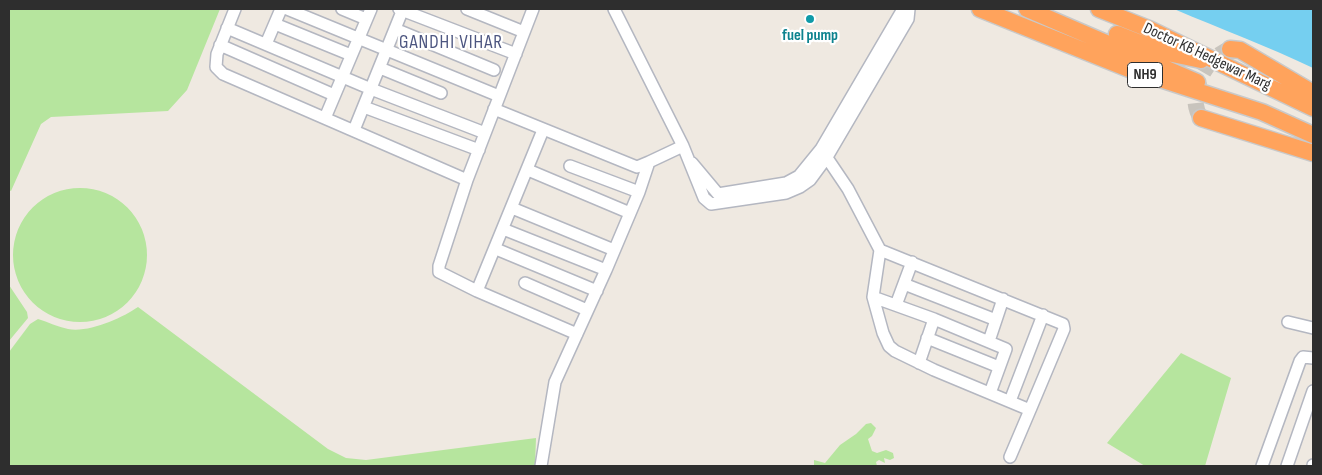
<!DOCTYPE html>
<style>
body{margin:0}
#map{position:relative;width:1322px;height:475px;overflow:hidden;background:#efe9e1;font-family:"Sofia Sans Condensed",sans-serif}
canvas{display:block}
.frame{position:absolute;inset:0;border:10px solid #2e2e2e;pointer-events:none}
</style>
<div id="map">
<canvas width="1322" height="475"></canvas>
<div class="frame"></div>
</div>
<script>
const g = document.querySelector('canvas').getContext('2d');
g.lineJoin = 'round';
function fillPath(path, color) {
  g.fillStyle = color;
  g.fill(path, 'evenodd');
}
function trace(path, color, width, dash) {
  g.strokeStyle = color;
  g.lineWidth = width;
  g.lineCap = dash ? 'butt' : 'round';
  g.setLineDash(dash || []);
  g.stroke(path);
}
function write(font, color, halo, rows, align = 'center') {
  g.font = font + ' "Sofia Sans Condensed",sans-serif';
  g.lineWidth = 4.5;
  g.setLineDash([]);
  g.textBaseline = 'middle';
  g.strokeStyle = halo;
  g.fillStyle = color;
  for (const [text, x, y, turn = 0] of rows) {
    g.save();
    g.translate(x, y);
    g.rotate((+turn || 0) * Math.PI / 180);
    g.textAlign = isNaN(turn) ? turn : align;
    if (halo) g.strokeText(text, 0, 0);
    g.fillText(text, 0, 0);
    g.restore();
  }
}
fillPath(new Path2D(`
 M 9,9 L 220,9 L 187,90 L 168,111 L 51,117 L 41,124 L 11,191 L 9,190 Z
 M13 255a67 67 0 1 1 134 0a67 67 0 1 1-134 0Z
 M 9,285 L 27,312 L 28,318 L 9,341 Z
 M 138,307 L 328,449 L 346,458 L 366,460 L 536,438 L 535,466 L 9,466 L 9,352 L 30,324 L 38,319 C 48,322 58,327 68,329 C 89,333 122,318 138,307 Z
 M 1181,353 L 1231,378 L 1205,466 L 1145,466 L 1107,443 Z
 M 871,423 L 876,428 L 872,436 L 868,439 L 872,451 L 877,453 L 886,450 L 893,453 L 894,458 L 890,460 L 884,458 L 885,463 L 879,460 L 876,462 L 877,466 L 814,466 L 814,460 L 825,463 L 840,445 L 856,434 L 866,424 Z`), '#b6e59e');
fillPath(new Path2D(`
 M 1174,9 L 1313,9 L 1313,68 C 1267,46 1221,29 1174,9 Z`), '#75cff0');
trace(new Path2D(`
 M 1201,118 C 1185,95 1206,57 1230,49`), '#c8c4bd', 16, [16, 8]);
const minor = new Path2D(`
 M 235,9 L 217,54 L 216,67 L 223,74 L 467,180 L 439,266 L 439,272 L 477,291 L 577,334
 M 287,9 L 499,96
 M 342,9 L 366,19
 M 399,9 L 516,54
 M 467,9 L 524,32
 M 275,24 L 351,55
 M 227,28 L 371,89 L 485,133
 M 395,29 L 494,70
 M 266,44 L 281,9
 M 220,45 L 334,95
 M 380,68 L 441,93
 M 364,107 L 479,150
 M 494,109 L 637,167 L 649,162
 M 325,118 L 371,9
 M 354,130 L 403,9
 M 683,146 L 704,198 L 711,204 L 786,193 L 800,187 L 810,180 L 827,157 L 908,19 L 909,9
 M 821,149 L 848,189 L 880,250 L 873,297 L 883,333 L 889,346 L 895,351 L 934,370 L 1030,410 L 1010,457
 M 692,163 L 718,194 L 786,183 L 799,176 L 821,149 L 903,9
 M 570,166 L 639,192
 M 528,170 L 630,213
 M 467,180 L 533,9
 M 512,208 L 614,250
 M 503,229 L 606,270
 M 496,249 L 597,291
 M 880,250 L 1063,324 L 1064,329 L 1030,410
 M 525,283 L 587,310
 M 904,284 L 996,320
 M 477,291 L 543,130
 M 873,297 L 934,319 L 919,363
 M 896,305 L 912,262
 M 934,319 L 1006,349 L 990,393
 M 1288,322 L 1313,328
 M 927,338 L 999,367
 M 989,341 L 1003,299
 M 1010,401 L 1043,315
 M 541,466 L 555,382 L 606,270 L 639,192 L 649,162 L 683,146 L 614,9
 M 1262,466 L 1300,361 L 1303,357 L 1313,358
 M 1287,466 L 1313,391
 M 1313,466 L 1313,465`);
const highway = new Path2D(`
 M 980,9 L 1129,69 L 1262,112 L 1313,135
 M 1027,9 L 1197,82
 M 1099,9 L 1149,29 L 1313,108
 M 1117,34 L 1163,52 L 1201,60
 M 1230,49 L 1240,50 L 1313,93
 M 1201,118 L 1313,153`);
trace(minor, '#b4b7c1', 14);
trace(highway, '#c9c9c9', 19);
trace(minor, '#fff', 11);
trace(highway, '#ffa35c', 16);
for (const [x, y, r, color] of [
 [810,19,5,"#0f9aa8"]
]) {
  const dot = new Path2D();
  dot.arc(x, y, r, 0, 2 * Math.PI);
  g.fillStyle = color;
  g.fill(dot);
  trace(dot, '#fff', 2);
}
for (const [x, y, w] of [
 [1145,75,35]
]) {
  const box = new Path2D();
  box.roundRect(x - w / 2, y - 12.5, w, 25, 4);
  g.fillStyle = '#fff';
  g.fill(box);
  trace(box, '#2e2e2e', 1);
}
write('bold 15px', '#2e2e2e', null, [
 ["NH9",1145,75]
]);
write('bold 16px', '#0d838f', '#fff', [
 ["fuel pump",810,36]
]);
write('16px', '#2e2e2e', '#fff', [
 ["Doctor KB Hedgewar Marg",1207,57,25]
]);
g.letterSpacing = '1px';
write('19px', '#4d5680', '#fff', [
 ["GANDHI VIHAR",451,43]
]);
g.letterSpacing = '0px';
</script>
